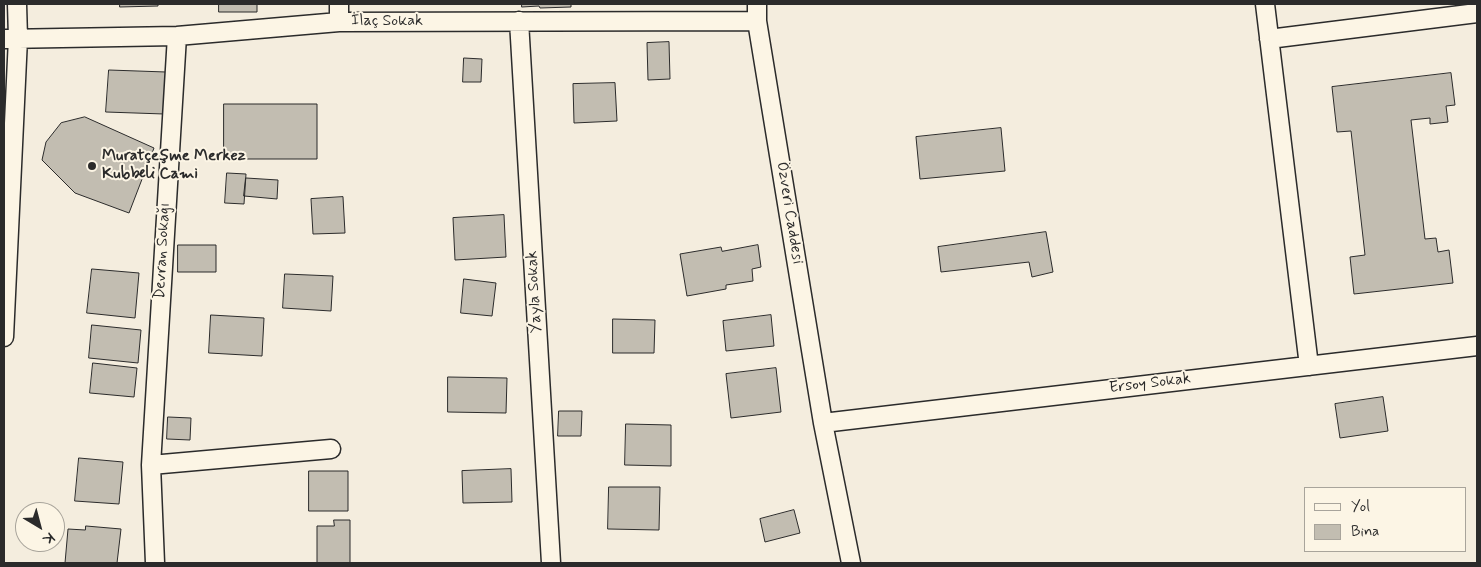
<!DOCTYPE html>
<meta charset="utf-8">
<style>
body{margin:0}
#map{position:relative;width:1481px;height:567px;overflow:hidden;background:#f4edde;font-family:Mynerve,sans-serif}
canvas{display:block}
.frame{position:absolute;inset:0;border:5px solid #2b2b2b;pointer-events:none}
.legend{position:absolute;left:1304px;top:487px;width:162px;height:65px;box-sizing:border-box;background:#fcf5e5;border:1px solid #a8a49b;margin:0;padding:6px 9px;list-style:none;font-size:15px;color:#2b2b2b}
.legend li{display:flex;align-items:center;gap:10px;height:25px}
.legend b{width:25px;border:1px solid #a8a49b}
.north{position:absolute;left:15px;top:502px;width:50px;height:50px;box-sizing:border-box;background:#fcf5e5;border:1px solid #a8a49b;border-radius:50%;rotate:143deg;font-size:14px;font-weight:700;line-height:20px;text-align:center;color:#2b2b2b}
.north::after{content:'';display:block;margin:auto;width:18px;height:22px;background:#2b2b2b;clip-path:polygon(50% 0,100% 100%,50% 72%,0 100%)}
</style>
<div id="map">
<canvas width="1481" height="567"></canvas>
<div class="frame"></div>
<ul class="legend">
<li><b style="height:6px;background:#fcf5e5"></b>Yol</li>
<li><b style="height:14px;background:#c2bdb1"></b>Bina</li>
</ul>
<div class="north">K</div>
</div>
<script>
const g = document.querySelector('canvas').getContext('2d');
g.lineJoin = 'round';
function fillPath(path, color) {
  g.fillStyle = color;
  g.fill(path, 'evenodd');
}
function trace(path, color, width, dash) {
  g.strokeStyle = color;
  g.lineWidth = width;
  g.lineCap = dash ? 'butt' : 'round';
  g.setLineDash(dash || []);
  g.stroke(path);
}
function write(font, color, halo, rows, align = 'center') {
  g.font = font + ' Mynerve,sans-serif';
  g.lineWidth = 4;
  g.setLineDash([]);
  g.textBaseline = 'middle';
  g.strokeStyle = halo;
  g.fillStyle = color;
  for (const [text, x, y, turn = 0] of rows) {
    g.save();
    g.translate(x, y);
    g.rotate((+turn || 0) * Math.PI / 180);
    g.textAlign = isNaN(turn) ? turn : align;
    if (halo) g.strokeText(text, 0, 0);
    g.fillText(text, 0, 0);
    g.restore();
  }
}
const building = new Path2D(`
 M 120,4 L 158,4 L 158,6 L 120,7 Z
 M 219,4 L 257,4 L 257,12 L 219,12 Z
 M 522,4 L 571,4 L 571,7 L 540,8 L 539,6 L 522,7 Z
 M 669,42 L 670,79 L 648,80 L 647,43 Z
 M 464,58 L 482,59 L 481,82 L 463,82 Z
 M 109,70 L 166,72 L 164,114 L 106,112 Z
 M 1451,73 L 1455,105 L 1446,106 L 1448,122 L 1430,124 L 1430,118 L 1411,120 L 1425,239 L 1436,238 L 1438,252 L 1449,250 L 1453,283 L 1354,294 L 1350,257 L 1365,255 L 1351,131 L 1337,132 L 1332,87 Z
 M 615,83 L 617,121 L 574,123 L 573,84 Z
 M 224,104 L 317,104 L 317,159 L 224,159 Z
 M 85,117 L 154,148 L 129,213 L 75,193 L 42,160 L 46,142 L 61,123 Z
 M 1001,128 L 1005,171 L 920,179 L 916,137 Z
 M 227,173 L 246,174 L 244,204 L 225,203 Z
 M 246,178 L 278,180 L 277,199 L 244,196 Z
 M 343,197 L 345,233 L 313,234 L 311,199 Z
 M 504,215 L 506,257 L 455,260 L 453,218 Z
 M 1046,232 L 1053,272 L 1032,277 L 1029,262 L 941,272 L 938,247 Z
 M 178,245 L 216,245 L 216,272 L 178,272 Z
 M 758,245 L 761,267 L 752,269 L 753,281 L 726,285 L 726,289 L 687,296 L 680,254 L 721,247 L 722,251 Z
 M 92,269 L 139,273 L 135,318 L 87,313 Z
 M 285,274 L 333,276 L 331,311 L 283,308 Z
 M 464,279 L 496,283 L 492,316 L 461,313 Z
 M 211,315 L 264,318 L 262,356 L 209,353 Z
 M 771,315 L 774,346 L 726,351 L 723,321 Z
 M 613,319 L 655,320 L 654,353 L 613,353 Z
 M 92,325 L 141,330 L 138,363 L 89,358 Z
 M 93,363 L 137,368 L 134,397 L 90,393 Z
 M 776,368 L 781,412 L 731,418 L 726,374 Z
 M 448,377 L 507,378 L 506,413 L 448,412 Z
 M 1383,397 L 1388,431 L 1340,438 L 1335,404 Z
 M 559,411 L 582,411 L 581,436 L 558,436 Z
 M 168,417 L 191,418 L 190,440 L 167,439 Z
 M 626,424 L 671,425 L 671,466 L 625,465 Z
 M 79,458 L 123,462 L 119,504 L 75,501 Z
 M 511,469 L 512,502 L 463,503 L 462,471 Z
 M 309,471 L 348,471 L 348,511 L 309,511 Z
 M 609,487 L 660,487 L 659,530 L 608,529 Z
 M 794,510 L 800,533 L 765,542 L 760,519 Z
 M 334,520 L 350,520 L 350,563 L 317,563 L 317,526 L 334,526 Z
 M 86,526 L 121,529 L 117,563 L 65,563 L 68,529 L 85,530 Z`);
fillPath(building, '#c2bdb1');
trace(building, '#2b2b2b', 1);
const street = new Path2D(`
 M 339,4 L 339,22
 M 757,4 L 757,21 L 823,423 L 851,563
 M 1265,4 L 1309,366
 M 519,21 L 551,563
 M 4,39 L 177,36 L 339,22 L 757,21
 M 1269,39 L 1477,13
 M 4,337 L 18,38 L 17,4
 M 823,423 L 1477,346
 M 151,465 L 177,36
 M 155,563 L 151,465 L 331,449`);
trace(street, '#2b2b2b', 21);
trace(street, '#fcf5e5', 18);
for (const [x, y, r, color] of [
 [92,166,5,"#2b2b2b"]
]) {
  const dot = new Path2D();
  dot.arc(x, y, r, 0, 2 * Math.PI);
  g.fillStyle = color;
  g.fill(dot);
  trace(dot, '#fcf5e5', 2);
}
write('16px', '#2b2b2b', '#fcf5e5', [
 ["İlaç Sokak",387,22],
 ["Özveri Caddesi",789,213,81],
 ["Devran Sokağı",163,251,-87],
 ["Yayla Sokak",535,292,-93],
 ["Ersoy Sokak",1150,384,-7]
]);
write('bold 16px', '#2b2b2b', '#fcf5e5', [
 ["Muratçeşme Merkez",102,157],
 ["Kubbeli Cami",102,175]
], 'left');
</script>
